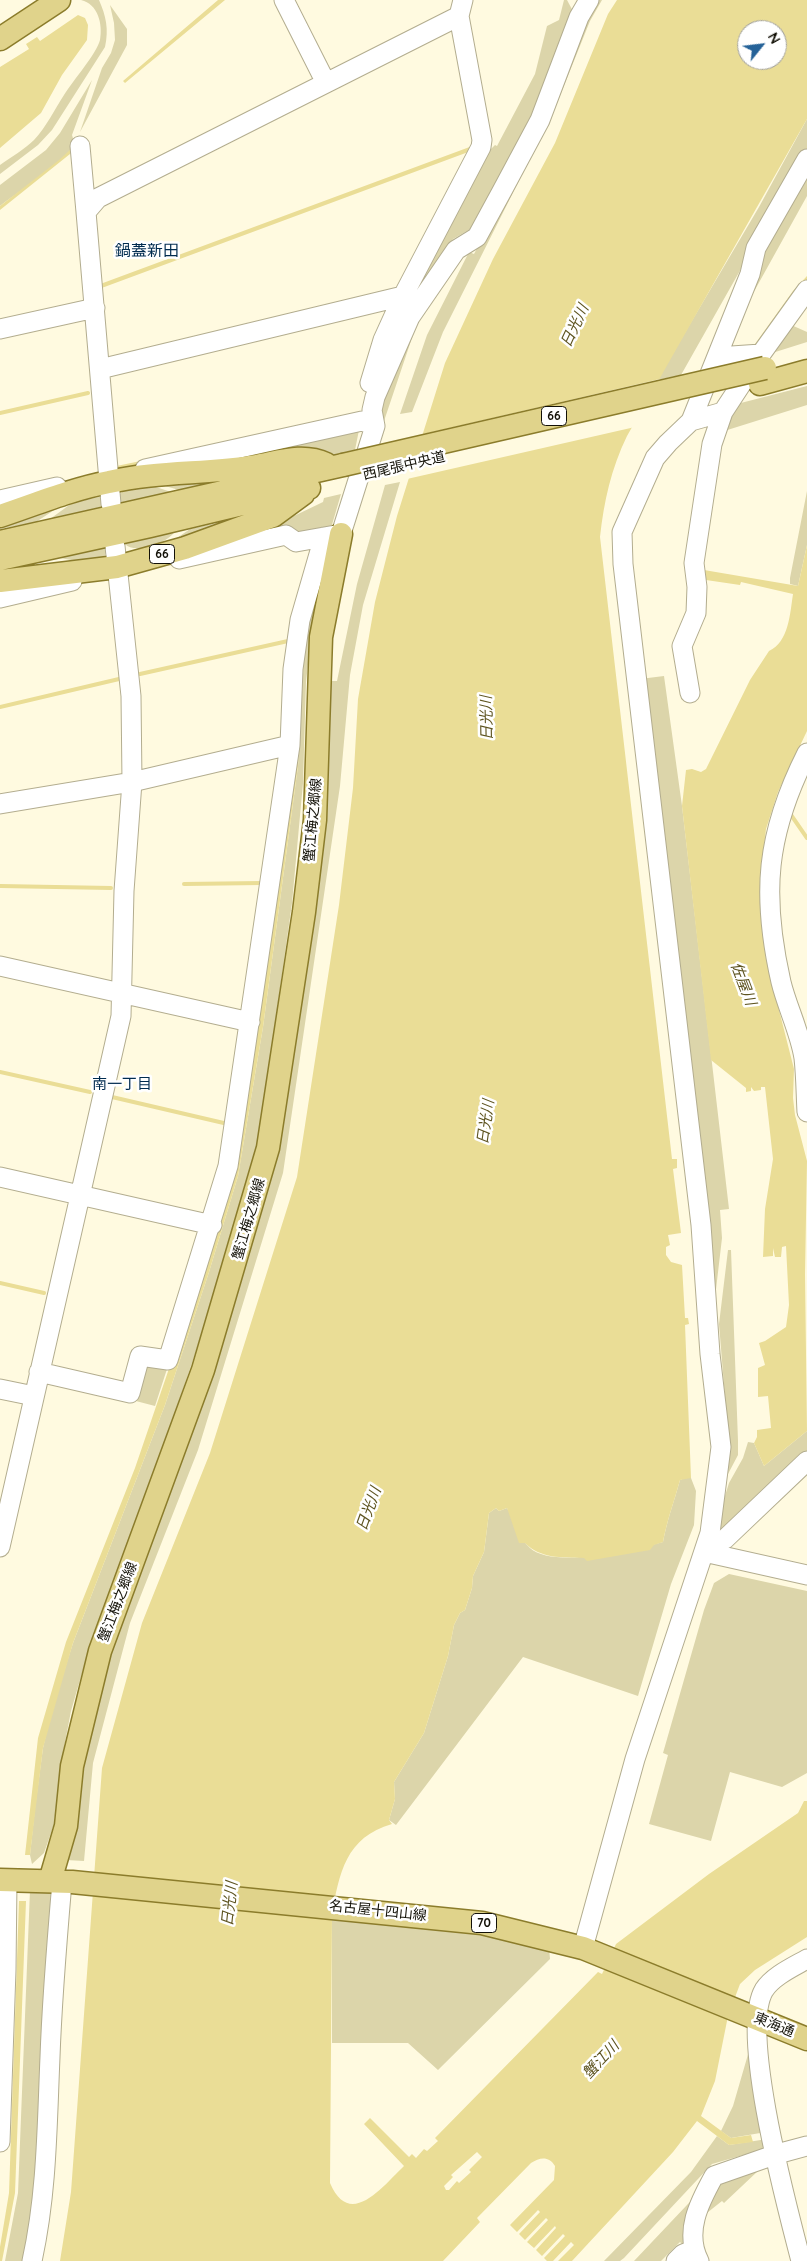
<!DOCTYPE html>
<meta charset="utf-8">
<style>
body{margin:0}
#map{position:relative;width:807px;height:2261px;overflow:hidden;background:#fffae0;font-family:Quicksand,sans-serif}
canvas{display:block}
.north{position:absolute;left:737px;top:20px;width:50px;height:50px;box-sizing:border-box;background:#fff;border:1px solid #a1a09c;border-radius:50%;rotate:61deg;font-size:14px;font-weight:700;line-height:20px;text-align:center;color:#131107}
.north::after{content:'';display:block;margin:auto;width:18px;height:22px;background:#256298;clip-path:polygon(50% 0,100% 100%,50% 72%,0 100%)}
</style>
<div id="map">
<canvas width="807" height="2261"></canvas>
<div class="north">N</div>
</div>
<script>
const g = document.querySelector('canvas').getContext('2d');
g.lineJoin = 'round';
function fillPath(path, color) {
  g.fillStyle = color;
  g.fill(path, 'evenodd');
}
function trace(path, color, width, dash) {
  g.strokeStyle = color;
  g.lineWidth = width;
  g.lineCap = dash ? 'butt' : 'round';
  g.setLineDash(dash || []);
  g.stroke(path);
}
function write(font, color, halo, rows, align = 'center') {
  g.font = font + ' Quicksand,"Noto Sans JP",sans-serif';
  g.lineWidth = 5;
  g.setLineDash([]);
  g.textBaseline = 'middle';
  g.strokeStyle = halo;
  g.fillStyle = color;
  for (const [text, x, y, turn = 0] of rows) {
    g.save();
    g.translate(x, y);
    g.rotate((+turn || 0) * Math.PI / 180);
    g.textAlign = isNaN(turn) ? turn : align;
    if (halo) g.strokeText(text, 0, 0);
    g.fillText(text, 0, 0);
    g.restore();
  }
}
fillPath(new Path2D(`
 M 81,0 L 99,0 C 106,16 109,29 105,47 L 52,130 L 38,145 L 0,174 L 0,165 C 11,157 25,149 34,140 C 47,126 54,110 64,95 C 72,82 97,53 100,40 C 103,24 98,4 81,0 Z
 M 564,0 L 567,0 L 575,15 L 535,122 L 479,224 L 453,239 L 408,315 L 385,344 L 491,149 L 495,145 L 497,146 L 535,74 L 547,26 L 559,20 Z
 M 593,0 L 602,0 L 590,21 L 553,113 L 443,332 L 412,412 L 400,414 L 427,335 L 469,252 L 474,254 L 545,117 Z
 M 110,5 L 127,29 L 127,45 L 80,132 L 102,68 L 111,53 L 115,40 L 114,23 Z
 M 92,80 L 72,135 C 73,138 74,142 73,146 C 66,161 15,194 0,206 L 0,185 L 46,150 L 60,133 Z
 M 807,119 L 807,152 L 681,375 L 657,380 L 759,207 Z
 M 807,167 L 807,196 L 731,333 L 759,255 Z
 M 417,323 L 384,421 L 380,416 L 380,394 Z
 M 789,324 L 807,332 L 807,342 L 769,354 Z
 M 807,386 L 807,405 L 721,432 L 733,405 Z
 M 359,430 L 355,450 L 335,454 L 295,452 L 167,469 Z
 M 259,471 L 179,490 L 148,481 Z
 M 400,482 L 363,605 L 350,675 L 340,786 L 283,1173 L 198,1450 L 130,1623 L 93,1763 L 84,1861 L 66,1860 L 79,1785 L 106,1664 L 249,1253 L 328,681 L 337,681 L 357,584 L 385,485 Z
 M 150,485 L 171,492 L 119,503 L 119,495 L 123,491 Z
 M 807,491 L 807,545 L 798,586 L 790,584 L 790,578 Z
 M 341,494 L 331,528 L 193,551 L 275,520 L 296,515 L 323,502 L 324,498 Z
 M 99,497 L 102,497 L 105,506 L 50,519 L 72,503 Z
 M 71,499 L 36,522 L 0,529 L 0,519 Z
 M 274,510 L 161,549 L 190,529 Z
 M 175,531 C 170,542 135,555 125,544 Z
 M 108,547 L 104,558 L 82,562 L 60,558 Z
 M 316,593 L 306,682 L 303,783 L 292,903 L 259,1137 L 239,1217 L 192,1363 L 138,1519 L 93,1635 L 71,1711 L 61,1763 L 54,1824 L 44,1853 L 32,1864 L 30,1855 L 35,1808 L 43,1748 L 51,1713 L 73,1643 L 165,1405 L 209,1272 L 238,1176 L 263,1027 L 298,766 L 304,656 L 309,617 Z
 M 664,676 L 682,806 L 729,1209 L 720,1210 L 722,1238 L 713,1315 L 640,679 Z
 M 728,1250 L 731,1250 L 738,1441 L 738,1455 L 728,1474 L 729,1446 L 719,1324 Z
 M 147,1365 L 167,1369 L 155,1406 L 132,1400 Z
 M 807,1431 L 807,1453 L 724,1534 L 712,1537 L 729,1483 L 743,1458 L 748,1442 L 754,1443 L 764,1466 Z
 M 685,1478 L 691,1478 L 696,1491 L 694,1525 L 671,1584 L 638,1696 L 523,1657 L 396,1825 L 389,1820 L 395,1799 L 394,1782 L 424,1733 L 448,1656 L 454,1625 L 460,1613 L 465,1610 L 472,1588 L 473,1576 L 484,1552 L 489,1513 L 496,1508 L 499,1511 L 507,1508 C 515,1521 519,1538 530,1548 C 553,1569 634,1550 663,1542 C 667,1520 674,1502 680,1480 Z
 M 729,1574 L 807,1591 L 807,1773 L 782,1787 L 730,1772 L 711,1841 L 649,1824 L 668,1755 L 663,1753 L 704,1610 L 714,1583 Z
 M 30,1890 L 47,1891 L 54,1897 L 42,2167 L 28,2261 L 5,2261 L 18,2193 Z
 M 332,1915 L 455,1929 L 549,1948 L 550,1959 L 438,2070 L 408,2043 L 332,2043 Z
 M 749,2051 L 766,2132 L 731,2138 L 721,2131 L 733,2106 Z
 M 717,2136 L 729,2145 L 767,2139 L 764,2149 L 712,2164 L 624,2258 L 620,2261 L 604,2261 L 691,2172 Z
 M 759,2170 L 724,2203 L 722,2201 L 698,2220 C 716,2180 715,2180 759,2170 Z
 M 704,2187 L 684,2246 L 680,2242 L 661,2261 L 634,2261 Z`), '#dcd5aa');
fillPath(new Path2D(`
 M 218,0 L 225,0 L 125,83 L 123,81 Z
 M 617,0 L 807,0 L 807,119 L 627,436 C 611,469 604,501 600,537 L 672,1159 L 677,1159 L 677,1168 L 673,1169 L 681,1233 L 668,1235 L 670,1245 L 666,1247 L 666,1255 L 671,1262 L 682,1265 L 685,1318 L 688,1318 L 689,1324 L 685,1325 L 691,1478 L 680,1480 C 674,1502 667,1520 663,1542 L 654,1545 L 650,1550 L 587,1561 L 584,1558 C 561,1557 541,1559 525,1543 L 519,1543 L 507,1508 L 499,1511 L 496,1508 L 489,1513 L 484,1552 L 473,1576 L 472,1588 L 465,1610 L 460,1613 L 454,1625 L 448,1656 L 424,1733 L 394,1782 L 395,1799 L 389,1820 L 392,1824 C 346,1837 339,1873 332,1915 L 330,2183 C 350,2230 383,2186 404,2166 L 364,2124 L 370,2118 L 409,2157 L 412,2154 L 416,2158 L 424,2149 L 427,2151 L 438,2141 L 435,2138 L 598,1972 L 602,1974 L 616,1944 L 709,1874 L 798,1813 L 804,1801 L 807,1801 L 807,1937 L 755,1970 L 740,1984 L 728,2016 L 715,2081 L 701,2116 L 731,2138 L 751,2135 L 753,2142 L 729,2145 L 697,2121 L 673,2152 L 572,2261 L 558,2261 L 574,2245 L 571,2242 L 553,2261 L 547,2261 L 544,2258 L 565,2236 L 563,2234 L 542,2256 L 536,2250 L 556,2228 L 555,2226 L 534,2248 L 527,2242 L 548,2220 L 546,2218 L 525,2240 L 519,2234 L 540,2212 L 538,2210 L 517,2232 L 510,2225 L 554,2180 L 555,2166 C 549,2156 540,2157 531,2163 L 477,2218 L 480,2222 L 443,2261 L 60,2261 L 71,2192 L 102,1768 L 142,1623 L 210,1453 L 297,1177 L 339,905 L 353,788 L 358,699 L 375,602 L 397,516 L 445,363 L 493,259 L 555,143 L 608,14 ZM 747,30 L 777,30 L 777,60 L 747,60 ZM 477,2152 L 482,2157 L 469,2170 L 471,2172 L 459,2183 L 457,2181 L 449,2190 L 446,2190 L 444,2186 L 453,2177 L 451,2175 Z
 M 78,15 L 85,18 L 88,25 L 87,40 L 62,75 L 41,113 L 0,148 L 0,67 L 29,49 L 26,44 L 37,37 L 40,41 Z
 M 72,148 L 75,150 L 0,210 L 0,206 L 59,160 Z
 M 807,276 L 807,280 L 794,294 L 759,345 L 755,344 L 793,291 Z
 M 807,545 L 807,731 L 778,792 L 766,829 L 762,868 L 761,913 L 766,959 L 794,1069 L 793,1098 L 795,1115 L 807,1161 L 805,1274 L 807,1431 L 764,1466 L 754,1443 L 757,1437 L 757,1430 L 771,1428 L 768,1396 L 758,1397 L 758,1368 L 765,1365 L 759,1343 L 765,1341 L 786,1327 L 789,1305 L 786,1246 L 782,1247 L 781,1257 L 775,1257 L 773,1248 L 773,1256 L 763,1257 L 765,1209 L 773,1159 L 765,1087 L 761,1087 L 761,1090 L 754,1091 L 751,1087 L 751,1091 L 746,1092 L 746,1088 L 711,1060 L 682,806 L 686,770 L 692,769 L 701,772 L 706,769 L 750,680 L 769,651 C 789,642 790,613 793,594 L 741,582 L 740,585 L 706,580 L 704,570 L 798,586 Z
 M 304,656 L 298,766 L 263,1027 L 238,1176 L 209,1272 L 165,1405 L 73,1643 L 43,1748 L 30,1855 L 25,1855 L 38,1738 L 66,1642 L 135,1468 L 203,1269 Z
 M 19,1901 L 26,1901 L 15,2193 L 2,2261 L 0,2261 L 0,2247 L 9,2193 Z`), '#eadd96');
fillPath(new Path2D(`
 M 660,379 L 635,427 L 407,479 L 419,435 Z`), '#fffae0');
trace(new Path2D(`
 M 101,286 L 473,148
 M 0,413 L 88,393
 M 117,468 L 141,463
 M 140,674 L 288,641
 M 0,707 L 119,679
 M 789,812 L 807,838
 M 184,884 L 262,883
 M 0,886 L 111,888
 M 0,1072 L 90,1092
 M 112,1097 L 228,1124
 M 0,1283 L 44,1293`), '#eadd96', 4);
const minor = new Path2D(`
 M 284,0 L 326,83
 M 80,146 L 86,212
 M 0,329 L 95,308
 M 717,357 L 761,354
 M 100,369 L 403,296
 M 370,383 L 383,340 L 403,296 L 481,147 L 482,140 L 459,16 L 463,0
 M 691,421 L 750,274 L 756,248 L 807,159
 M 145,469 L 362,421 L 375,426
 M 0,500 L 57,487
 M 111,504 L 86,212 L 98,198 L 459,16
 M 179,559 L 286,535 L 296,542 L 341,534 L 375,426 L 372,410 L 375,397 L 410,317 L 456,250 L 477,237 L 502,191 L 540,120 L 579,17 L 589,0
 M 0,598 L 72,581
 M 690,693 L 682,646 L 696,613 L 697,587 L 694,563 L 712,444 L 723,412 L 761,354 L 807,290
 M 807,753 C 766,834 761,894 781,982 C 787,1007 800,1032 804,1058 C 806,1076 806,1094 807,1112
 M 0,804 L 132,782 L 290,745
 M 0,966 L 250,1022
 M 0,1177 L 212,1225
 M 39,1372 L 130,1393 L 140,1356 L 168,1360 L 228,1166 L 290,745 L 293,669 L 300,620 L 324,537
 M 0,1389 L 34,1396
 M 0,1547 L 121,1016 L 124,891 L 132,782 L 131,696 L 115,546
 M 704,1552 L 725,1539 L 807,1461
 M 704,1552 L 807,1575
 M 583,1948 L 635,1759 L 710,1533 L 721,1447 L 710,1354 L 701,1225 L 623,564 L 622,532 L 655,458 L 668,443 L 691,421 L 723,412
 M 0,1969 L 6,1970 L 0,2142
 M 6,1970 L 7,1881
 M 32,2261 C 47,2193 47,2126 50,2057 C 52,1998 57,1940 62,1882
 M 676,2261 L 683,2254 L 693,2250
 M 699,2261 C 684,2232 699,2203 714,2176 L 777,2154 L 807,2146
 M 801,2261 C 788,2210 739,2032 764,1990 C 773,1976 793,1967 807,1959`);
const major = new Path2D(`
 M 0,39 L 59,0
 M 760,384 L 807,371
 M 0,516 C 36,504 72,489 109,482 C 157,471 207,474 256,466 C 279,462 303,453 326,464
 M 0,542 L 343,465
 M 0,559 L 150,526 L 309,488
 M 0,581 L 117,567 L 185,548 L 273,516 L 303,494
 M 0,1880 L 72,1882 L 482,1923 L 583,1948 L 807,2039
 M 50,1881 L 66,1826 L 72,1766 L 100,1651 L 203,1370 L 268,1148 L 304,912 L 315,820 L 321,637 L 341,534`);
trace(minor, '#b3ad8f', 21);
trace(major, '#8b7c2b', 25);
trace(minor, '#fff', 19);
trace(major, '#e0d38b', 22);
const majorBridge = new Path2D(`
 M 343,465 L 765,368`);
trace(majorBridge, '#8b7c2b', 25, []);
trace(majorBridge, '#e0d38b', 22);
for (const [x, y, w] of [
 [554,416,25],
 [162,554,25],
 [484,1923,25]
]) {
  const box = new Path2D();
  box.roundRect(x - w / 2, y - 9.5, w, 19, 4);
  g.fillStyle = '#fff';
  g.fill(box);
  trace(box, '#131107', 1);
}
write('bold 12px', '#131107', null, [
 ["66",554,416],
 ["66",162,554],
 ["70",484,1923]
]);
write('14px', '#131107', '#fff', [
 ["西尾張中央道",404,466,-13],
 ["蟹江梅之郷線",313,820,-85],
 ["蟹江梅之郷線",249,1219,-74],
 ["蟹江梅之郷線",118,1602,-69],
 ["名古屋十四山線",378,1911,6],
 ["東海通",774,2025,22]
]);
write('italic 15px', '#5e5420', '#fff', [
 ["日光川",575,326,-65],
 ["日光川",487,718,-91],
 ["佐屋川",743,984,69],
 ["日光川",486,1122,-82],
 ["日光川",369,1509,-70],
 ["日光川",230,1904,-84],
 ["蟹江川",601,2060,-47]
]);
write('15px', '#002b4f', '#fff', [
 ["南一丁目",122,1084]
]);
write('16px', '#002b4f', '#fff', [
 ["鍋蓋新田",147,251]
]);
</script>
